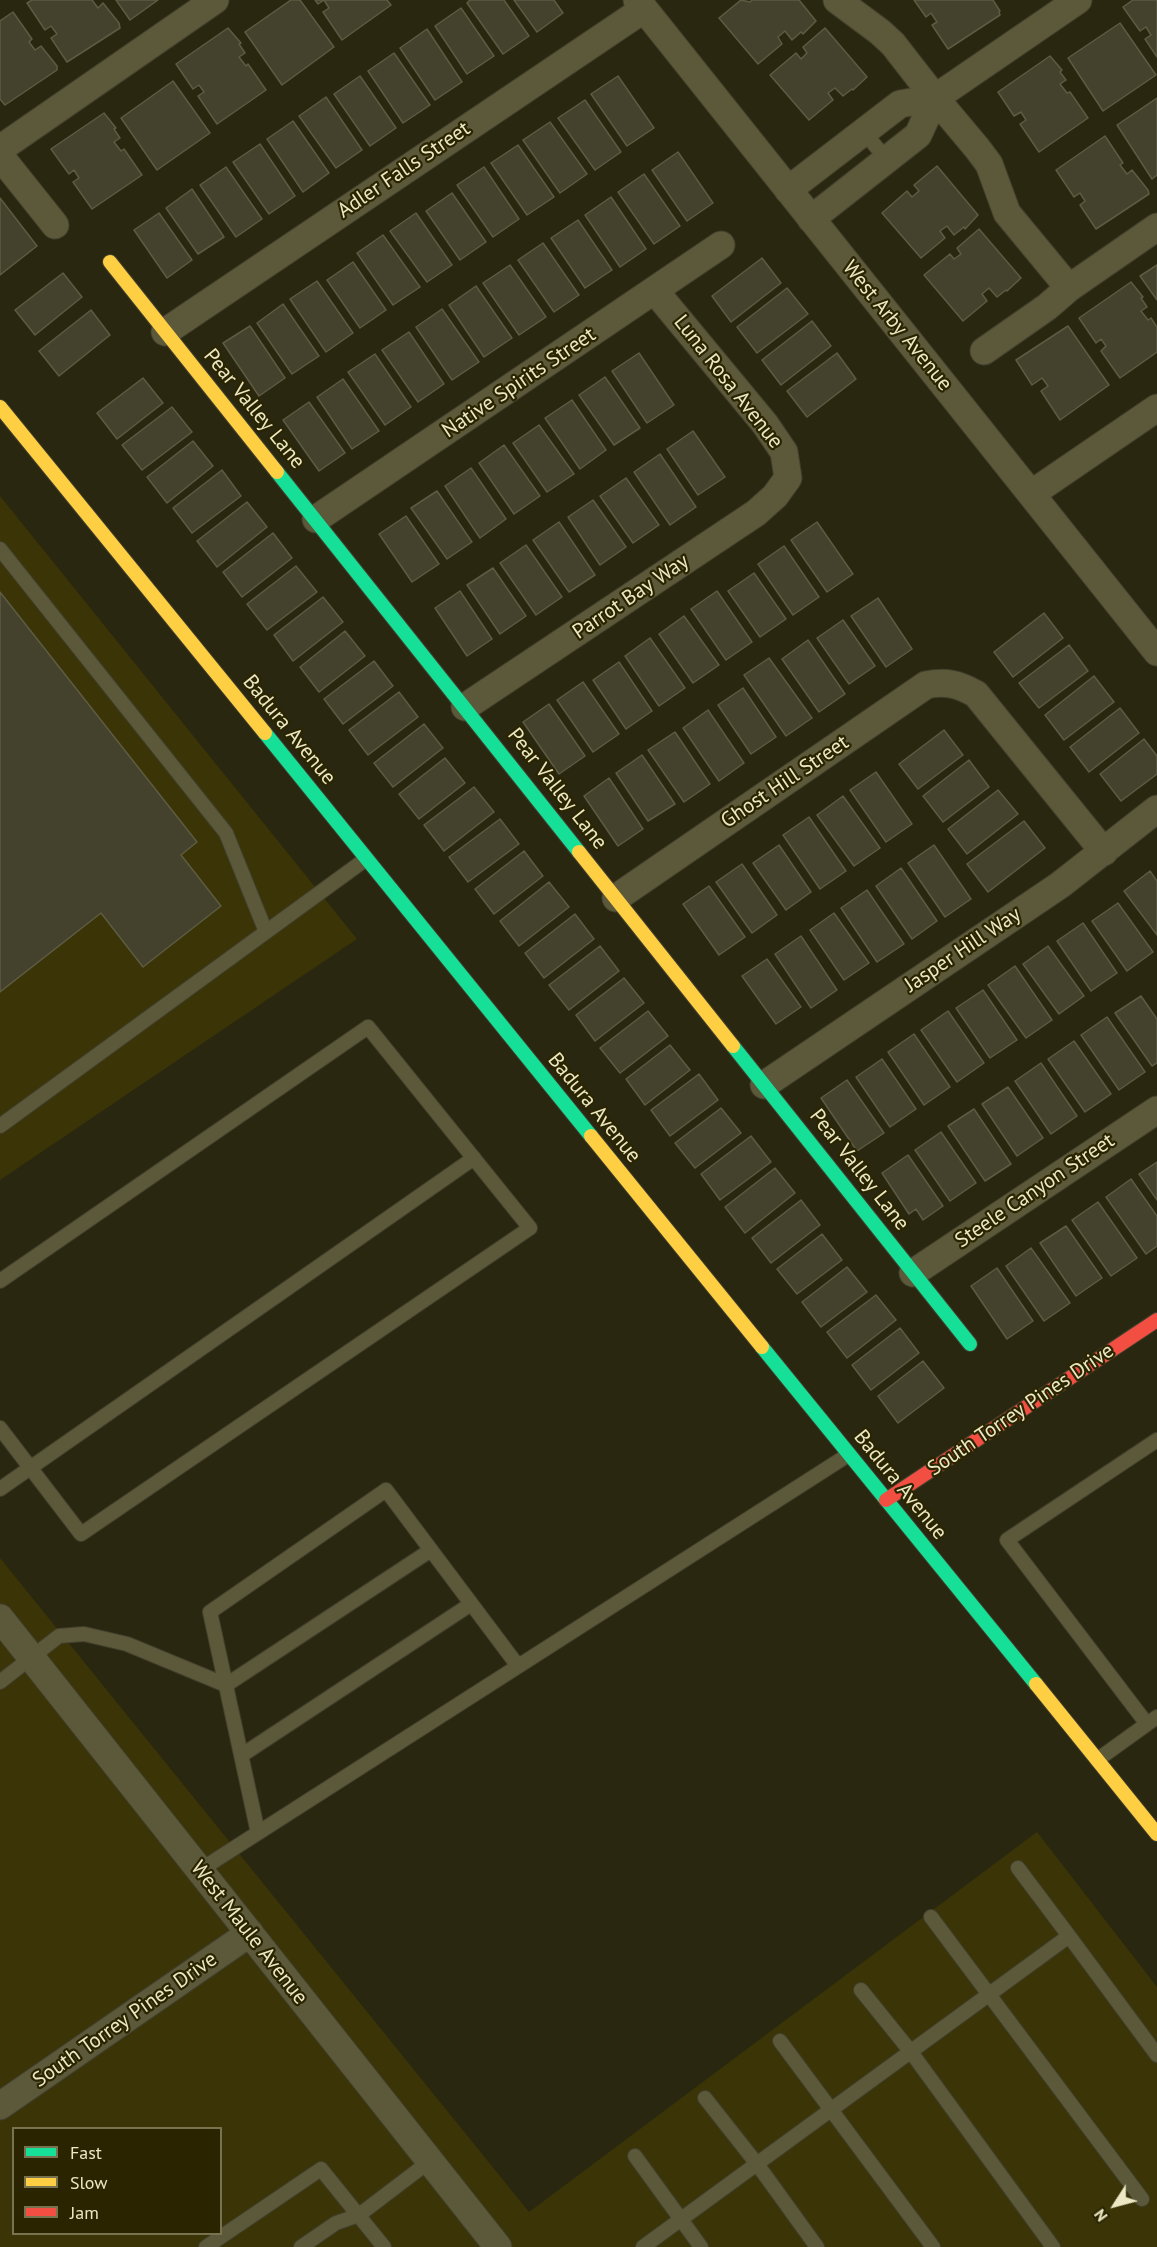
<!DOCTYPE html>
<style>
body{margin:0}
#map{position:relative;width:1157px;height:2247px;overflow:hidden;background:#2a2710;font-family:"PT Sans",sans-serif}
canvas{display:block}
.legend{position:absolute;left:12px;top:2127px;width:210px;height:108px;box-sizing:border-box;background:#2a2500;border:2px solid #78734e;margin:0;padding:8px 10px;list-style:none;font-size:18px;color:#ede8c4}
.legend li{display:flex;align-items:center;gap:12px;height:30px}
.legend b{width:30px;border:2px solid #78734e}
.north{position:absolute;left:1085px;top:2175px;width:60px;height:60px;-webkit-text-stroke:4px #2a2500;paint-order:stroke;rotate:234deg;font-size:16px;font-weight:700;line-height:24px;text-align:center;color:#ede8c4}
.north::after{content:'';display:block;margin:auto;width:21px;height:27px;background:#ede8c4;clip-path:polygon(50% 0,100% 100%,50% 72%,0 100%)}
</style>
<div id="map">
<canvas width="1157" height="2247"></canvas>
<ul class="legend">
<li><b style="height:8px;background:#16e098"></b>Fast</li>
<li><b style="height:8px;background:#ffcf43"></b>Slow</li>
<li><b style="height:8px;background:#f24e42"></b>Jam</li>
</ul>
<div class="north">N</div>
</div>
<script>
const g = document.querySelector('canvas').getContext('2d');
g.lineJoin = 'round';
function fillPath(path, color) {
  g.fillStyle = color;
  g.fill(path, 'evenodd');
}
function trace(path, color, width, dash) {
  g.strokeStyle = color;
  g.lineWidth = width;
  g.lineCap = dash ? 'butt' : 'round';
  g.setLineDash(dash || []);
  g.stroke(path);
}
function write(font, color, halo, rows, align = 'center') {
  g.font = font + ' "PT Sans",sans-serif';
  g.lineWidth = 4.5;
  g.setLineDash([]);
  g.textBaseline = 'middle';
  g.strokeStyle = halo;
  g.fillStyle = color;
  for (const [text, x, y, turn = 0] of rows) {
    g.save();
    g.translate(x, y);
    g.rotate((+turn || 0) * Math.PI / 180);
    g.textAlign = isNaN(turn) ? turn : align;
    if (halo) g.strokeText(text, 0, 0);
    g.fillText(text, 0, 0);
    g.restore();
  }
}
fillPath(new Path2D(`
 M 0,496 L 357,939 L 0,1180 Z
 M 0,1558 L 529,2212 L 1037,1832 L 1157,1987 L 1157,2247 L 0,2247 ZM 14,2128 L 220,2128 L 220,2234 L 14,2234 Z`), '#3a3407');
const building = new Path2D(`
 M 32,0 L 92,0 L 98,8 L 103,3 L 119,23 L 120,28 L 67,62 L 51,38 L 57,34 L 51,26 L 45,30 L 27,3 Z
 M 116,0 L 158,0 L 130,20 Z
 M 291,0 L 300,0 L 334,47 L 282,85 L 245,32 Z
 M 315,0 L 387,0 L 391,5 L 342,40 L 323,12 L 329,8 L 324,0 L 318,4 Z
 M 470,0 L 504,0 L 529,36 L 503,54 L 467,3 Z
 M 514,0 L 554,0 L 563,13 L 537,32 Z
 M 741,0 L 750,2 L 752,0 L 799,0 L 816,21 L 803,34 L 801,32 L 792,40 L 785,31 L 778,37 L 782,44 L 758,64 L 719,18 Z
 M 914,0 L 993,0 L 1000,11 L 999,12 L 1000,15 L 948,49 L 932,25 L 937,22 L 931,13 L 926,17 Z
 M 1133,0 L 1157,0 L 1157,57 L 1145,39 L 1151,35 L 1146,27 L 1140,31 L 1123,7 Z
 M 461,8 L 494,56 L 467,74 L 435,26 Z
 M 13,12 L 32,39 L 29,42 L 35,50 L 41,46 L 57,66 L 57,70 L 5,105 L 0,99 L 0,21 Z
 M 1120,23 L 1156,75 L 1103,111 L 1068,58 Z
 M 228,28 L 241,43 L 239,44 L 245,53 L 239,57 L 246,66 L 248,64 L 266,90 L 217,124 L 198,96 L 204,92 L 199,85 L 193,89 L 176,64 Z
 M 825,28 L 867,77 L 853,90 L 852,89 L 843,96 L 835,88 L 828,93 L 833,100 L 809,120 L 770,75 L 796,53 L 801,59 L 807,53 L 803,47 Z
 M 427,29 L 462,82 L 435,100 L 400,48 Z
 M 394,53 L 430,105 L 403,123 L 368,71 Z
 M 1050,56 L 1062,70 L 1060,72 L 1066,80 L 1060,84 L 1067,93 L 1070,92 L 1088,118 L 1039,152 L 1020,124 L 1026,120 L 1021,112 L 1014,116 L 998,92 Z
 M 360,76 L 396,128 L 370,146 L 334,94 Z
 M 618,76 L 654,128 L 627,146 L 591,94 Z
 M 173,81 L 210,133 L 157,170 L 121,118 Z
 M 326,97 L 362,150 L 336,168 L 299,116 Z
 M 1157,98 L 1157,175 L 1152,179 L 1117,125 Z
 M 585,100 L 621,152 L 595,170 L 558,118 Z
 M 104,113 L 116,128 L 114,129 L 120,138 L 114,142 L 121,151 L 124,149 L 142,175 L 92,209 L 73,182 L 79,178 L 74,170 L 69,174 L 51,149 Z
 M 293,121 L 329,173 L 303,192 L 267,139 Z
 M 550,122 L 587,174 L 560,193 L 523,140 Z
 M 1105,136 L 1123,163 L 1120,165 L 1127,174 L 1132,170 L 1148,190 L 1149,194 L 1096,229 L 1080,205 L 1085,201 L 1080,193 L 1074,197 L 1056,170 Z
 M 260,144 L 295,196 L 269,214 L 233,162 Z
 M 518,145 L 554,197 L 527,215 L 491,163 Z
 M 678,152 L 713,203 L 687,221 L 652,170 Z
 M 937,166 L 978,215 L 965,229 L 964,227 L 954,235 L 947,226 L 940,231 L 945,238 L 921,258 L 882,213 L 907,191 L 912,197 L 919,191 L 914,185 Z
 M 226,167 L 262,219 L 236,237 L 200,185 Z
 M 484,167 L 519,219 L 493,237 L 457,185 Z
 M 644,174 L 680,226 L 654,244 L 618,192 Z
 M 192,189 L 224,237 L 198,254 L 166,208 Z
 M 452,193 L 486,242 L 460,260 L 426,211 Z
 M 611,197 L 646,249 L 620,267 L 585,215 Z
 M 0,198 L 37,246 L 0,275 Z
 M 159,213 L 192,260 L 167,278 L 134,230 Z
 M 416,213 L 452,265 L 427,282 L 390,231 Z
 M 578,220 L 612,270 L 585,288 L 551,238 Z
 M 979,229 L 1021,278 L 1007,291 L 1006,290 L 997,297 L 989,288 L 982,294 L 987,301 L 963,321 L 924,275 L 950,254 L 954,259 L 961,254 L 957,248 Z
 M 383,235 L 420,287 L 393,305 L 357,253 Z
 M 543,243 L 579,295 L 554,312 L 518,260 Z
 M 762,258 L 781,283 L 731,322 L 712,296 Z
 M 353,262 L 386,310 L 360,328 L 327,280 Z
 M 510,265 L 546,317 L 519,335 L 483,283 Z
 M 1157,265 L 1157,300 L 1140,276 Z
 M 63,273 L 82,297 L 35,335 L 15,310 Z
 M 317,281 L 353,333 L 326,352 L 290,299 Z
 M 1131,282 L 1143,297 L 1141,298 L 1147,307 L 1141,311 L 1148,320 L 1151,318 L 1157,327 L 1157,352 L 1120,378 L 1101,351 L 1106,346 L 1101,339 L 1096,343 L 1079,318 Z
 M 476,286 L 512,338 L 484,357 L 449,305 Z
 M 787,288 L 808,314 L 757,353 L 737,327 Z
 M 283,304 L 319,356 L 292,374 L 257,323 Z
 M 442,309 L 479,362 L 452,380 L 416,327 Z
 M 91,310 L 110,335 L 59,376 L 39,351 Z
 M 812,321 L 831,346 L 781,385 L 762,360 Z
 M 250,326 L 285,378 L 259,396 L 223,343 Z
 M 1068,326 L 1109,385 L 1060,420 L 1041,391 L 1048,386 L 1042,378 L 1032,385 L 1016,360 Z
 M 409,332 L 444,384 L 418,402 L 382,350 Z
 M 639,353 L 674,405 L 647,423 L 612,371 Z
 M 837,353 L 856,379 L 807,417 L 787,391 Z
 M 375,354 L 411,407 L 385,425 L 348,372 Z
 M 605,377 L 640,428 L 614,445 L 579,395 Z
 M 143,378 L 163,403 L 117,439 L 97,413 Z
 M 343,379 L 379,431 L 352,449 L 317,397 Z
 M 572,400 L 606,450 L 580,469 L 545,418 Z
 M 309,402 L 345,453 L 319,471 L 283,420 Z
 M 172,407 L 192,432 L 142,470 L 122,445 Z
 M 539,425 L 574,474 L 547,492 L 513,443 Z
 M 693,431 L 725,477 L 698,495 L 667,449 Z
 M 193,441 L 213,466 L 167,503 L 147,477 Z
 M 504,445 L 540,496 L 514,514 L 479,463 Z
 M 660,454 L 696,507 L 670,525 L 634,472 Z
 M 471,468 L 506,519 L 480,538 L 445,486 Z
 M 222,470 L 241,496 L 192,533 L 173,508 Z
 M 626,478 L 659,525 L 633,543 L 600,496 Z
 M 437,491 L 472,542 L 447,559 L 411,508 Z
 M 593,500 L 626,547 L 600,565 L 568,517 Z
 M 247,502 L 267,527 L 217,567 L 197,541 Z
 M 406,516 L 439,564 L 412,582 L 379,534 Z
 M 559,522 L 595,575 L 569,592 L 533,540 Z
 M 817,522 L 853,574 L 827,592 L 791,540 Z
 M 273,533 L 292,558 L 242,597 L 223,572 Z
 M 526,545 L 562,597 L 536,615 L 500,563 Z
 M 784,546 L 819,597 L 793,615 L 758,564 Z
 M 296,566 L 317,592 L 267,630 L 247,604 Z
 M 493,568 L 526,616 L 500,634 L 467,585 Z
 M 754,573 L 786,619 L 760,637 L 728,591 Z
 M 460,591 L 492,639 L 467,656 L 435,608 Z
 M 717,591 L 752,642 L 726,660 L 691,609 Z
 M 0,592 L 197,842 L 181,855 L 221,906 L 143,967 L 101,913 L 0,992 Z
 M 323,597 L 343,622 L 293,661 L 274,635 Z
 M 878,598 L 912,649 L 886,667 L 851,616 Z
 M 1044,613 L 1063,638 L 1013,677 L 994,652 Z
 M 684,616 L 719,665 L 693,683 L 659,634 Z
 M 843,620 L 875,666 L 849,684 L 817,638 Z
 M 345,631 L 365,656 L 319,692 L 300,667 Z
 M 650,638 L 685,688 L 659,706 L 625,656 Z
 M 808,640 L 845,694 L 819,712 L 782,659 Z
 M 1069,645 L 1088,671 L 1039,708 L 1019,683 Z
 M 769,658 L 812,718 L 786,736 L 744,675 Z
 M 374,661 L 393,686 L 343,724 L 324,699 Z
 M 619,662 L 652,711 L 626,729 L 593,680 Z
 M 1094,676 L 1114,702 L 1064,740 L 1045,715 Z
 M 583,682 L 619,734 L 593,752 L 557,700 Z
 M 743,688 L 776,737 L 751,754 L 718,705 Z
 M 399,692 L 418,717 L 368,755 L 349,730 Z
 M 549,704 L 585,756 L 559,774 L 523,722 Z
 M 1120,708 L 1139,733 L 1089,772 L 1070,747 Z
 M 708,710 L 744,763 L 719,781 L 683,728 Z
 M 424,724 L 443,748 L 393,787 L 374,763 Z
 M 944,730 L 963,755 L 918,789 L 899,764 Z
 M 675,732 L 710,784 L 684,802 L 648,750 Z
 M 1144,739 L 1157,756 L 1157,774 L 1121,801 L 1100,774 Z
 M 642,755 L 675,804 L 648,821 L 616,773 Z
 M 445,758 L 465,783 L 419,819 L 399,794 Z
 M 969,760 L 989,787 L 943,822 L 923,796 Z
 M 876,772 L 912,824 L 886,842 L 850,790 Z
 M 609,778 L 643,829 L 618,846 L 584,796 Z
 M 474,787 L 494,812 L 444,851 L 424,825 Z
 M 998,790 L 1018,814 L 967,854 L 948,829 Z
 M 843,796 L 880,848 L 854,866 L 817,815 Z
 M 809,817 L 846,871 L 820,889 L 783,835 Z
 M 500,819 L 519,844 L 468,882 L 449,857 Z
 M 1024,821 L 1045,848 L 988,892 L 967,864 Z
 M 779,845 L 811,892 L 786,910 L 753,863 Z
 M 934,845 L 971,899 L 945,917 L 908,863 Z
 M 524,851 L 543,876 L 494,914 L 475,889 Z
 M 742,864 L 777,915 L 752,933 L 716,882 Z
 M 901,868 L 937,921 L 912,939 L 876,886 Z
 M 1150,871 L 1157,881 L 1157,935 L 1124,891 Z
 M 549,882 L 569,907 L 519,946 L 500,921 Z
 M 709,886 L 745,937 L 719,955 L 683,904 Z
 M 867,890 L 904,944 L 877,962 L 841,908 Z
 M 1118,903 L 1153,952 L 1127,971 L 1092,921 Z
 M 834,913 L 869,963 L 844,980 L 810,930 Z
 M 575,914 L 594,939 L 544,978 L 525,953 Z
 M 1083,923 L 1117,973 L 1091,991 L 1057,941 Z
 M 801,936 L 837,990 L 811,1008 L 775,954 Z
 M 600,946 L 619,971 L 569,1010 L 549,985 Z
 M 1048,946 L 1084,996 L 1059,1014 L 1023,964 Z
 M 767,959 L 801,1007 L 776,1024 L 742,976 Z
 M 1015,966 L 1052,1020 L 1026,1038 L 988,985 Z
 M 624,978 L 644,1003 L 595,1041 L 576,1015 Z
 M 983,990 L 1017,1040 L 990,1058 L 956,1008 Z
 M 1141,996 L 1157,1019 L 1157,1063 L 1152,1066 L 1115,1013 Z
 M 648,1011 L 668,1036 L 620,1073 L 600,1048 Z
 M 948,1011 L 984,1063 L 957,1082 L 921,1030 Z
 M 1107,1017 L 1145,1072 L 1119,1090 L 1081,1035 Z
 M 914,1034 L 950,1087 L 924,1105 L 888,1052 Z
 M 1074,1041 L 1111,1094 L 1085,1112 L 1048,1059 Z
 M 670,1045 L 690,1070 L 645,1105 L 626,1079 Z
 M 882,1059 L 916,1109 L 890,1127 L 856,1077 Z
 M 1041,1063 L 1077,1116 L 1051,1134 L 1015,1081 Z
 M 699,1074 L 718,1100 L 670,1136 L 651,1110 Z
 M 847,1080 L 884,1133 L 857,1151 L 821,1098 Z
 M 1008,1087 L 1043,1138 L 1017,1156 L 982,1104 Z
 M 721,1108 L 741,1133 L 695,1168 L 675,1143 Z
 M 974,1109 L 1011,1164 L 985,1181 L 948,1126 Z
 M 941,1132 L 976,1183 L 950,1201 L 915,1150 Z
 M 751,1136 L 771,1162 L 720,1200 L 701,1174 Z
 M 908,1155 L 943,1206 L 923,1220 L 916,1209 L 909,1214 L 882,1173 Z
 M 1157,1162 L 1157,1200 L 1139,1174 Z
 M 775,1168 L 795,1193 L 745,1233 L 725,1207 Z
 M 1131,1179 L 1157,1216 L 1157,1246 L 1146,1254 L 1106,1197 Z
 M 801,1200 L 820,1225 L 771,1263 L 752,1238 Z
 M 1098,1202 L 1137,1258 L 1111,1276 L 1072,1220 Z
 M 1066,1226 L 1102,1278 L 1076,1296 L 1040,1243 Z
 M 822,1234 L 842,1260 L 797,1294 L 777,1269 Z
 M 1031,1248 L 1070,1303 L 1044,1321 L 1006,1266 Z
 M 847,1267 L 867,1292 L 821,1327 L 802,1302 Z
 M 997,1268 L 1033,1321 L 1007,1339 L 971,1286 Z
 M 876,1295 L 896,1320 L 847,1358 L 827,1332 Z
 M 900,1328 L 919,1353 L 871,1390 L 852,1365 Z
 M 923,1361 L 944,1388 L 898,1423 L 878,1396 Z`);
fillPath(building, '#44422c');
trace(building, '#5e5b43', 1.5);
const lane = new Path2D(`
 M 864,132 L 887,160
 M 0,549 L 226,833 L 266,932
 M 0,1126 L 366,859
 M 0,1281 L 368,1027 L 530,1228 L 81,1534 L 0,1428
 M 1157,1440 L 1007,1540 L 1147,1724 L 1157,1717
 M 0,1489 L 474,1158
 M 0,1682 L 59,1636 L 84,1634 L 127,1644 L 226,1685 L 431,1550
 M 242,1755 L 471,1604
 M 1097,1760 L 1147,1724
 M 258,1833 L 210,1612 L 386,1490 L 518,1666
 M 1018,1868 L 1069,1936
 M 200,1870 L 848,1455
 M 931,1917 L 1142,2199
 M 861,1990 L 911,2052 L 1053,2247
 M 780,2041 L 933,2247
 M 705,2098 L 757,2164 L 817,2247
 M 635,2156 L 701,2247
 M 206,2247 L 321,2169 L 384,2247
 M 301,2247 L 336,2223 L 359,2215 L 430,2161
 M 643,2247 L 1069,1936 L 1157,2055`);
const street = new Path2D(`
 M 637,0 L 1157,652
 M 837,0 L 880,32 L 893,44 L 935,98 L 977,148 L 989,164 L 1007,213 L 1069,288
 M 0,149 L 215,0
 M 0,156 L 55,225
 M 788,190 L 900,104 L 935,98 L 1078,0
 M 811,219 L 918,135 L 935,98
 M 165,332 L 644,9
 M 984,351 L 1047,307 L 1069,288 L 1157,227
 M 1031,494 L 1157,408
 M 316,519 L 721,245
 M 465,707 L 756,513 L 775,496 L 788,478 L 784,452 L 765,424 L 655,291
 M 616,898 L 926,685 C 946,681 958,684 976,694 L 1104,852
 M 764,1085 L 1060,885 L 1157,809
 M 913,1273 L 1157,1110
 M 0,1618 L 498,2247
 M 0,2106 L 250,1933`);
const fast = new Path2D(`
 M 277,472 L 579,852
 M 265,733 L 591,1136
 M 733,1046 L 970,1344
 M 762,1347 L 1036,1684`);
const slow = new Path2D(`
 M 110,262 L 277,472
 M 0,407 L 265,733
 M 579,852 L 733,1046
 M 591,1136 L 762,1347
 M 1036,1684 L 1157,1834`);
const jam = new Path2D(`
 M 886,1500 L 1157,1320`);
trace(lane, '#42402e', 16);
trace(street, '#42402e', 29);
trace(fast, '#42402e', 16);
trace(slow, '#42402e', 16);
trace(jam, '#42402e', 16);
trace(lane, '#5c593a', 14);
trace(street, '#5c593a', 27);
trace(fast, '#16e098', 14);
trace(slow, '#ffcf43', 14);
trace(jam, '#f24e42', 14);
write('21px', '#ede8c4', '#2a2500', [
 ["Adler Falls Street",404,170,-34],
 ["West Arby Avenue",897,326,51],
 ["Luna Rosa Avenue",728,382,52],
 ["Native Spirits Street",519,383,-34],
 ["Pear Valley Lane",254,409,51],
 ["Parrot Bay Way",631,597,-34],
 ["Badura Avenue",289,730,51],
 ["Ghost Hill Street",785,782,-34],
 ["Pear Valley Lane",557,789,52],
 ["Jasper Hill Way",963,950,-34],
 ["Badura Avenue",594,1108,51],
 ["Pear Valley Lane",859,1170,52],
 ["Steele Canyon Street",1035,1191,-34],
 ["South Torrey Pines Drive",1021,1410,-34],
 ["Badura Avenue",900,1485,51],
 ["West Maule Avenue",249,1933,52],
 ["South Torrey Pines Drive",125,2020,-35]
]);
</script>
